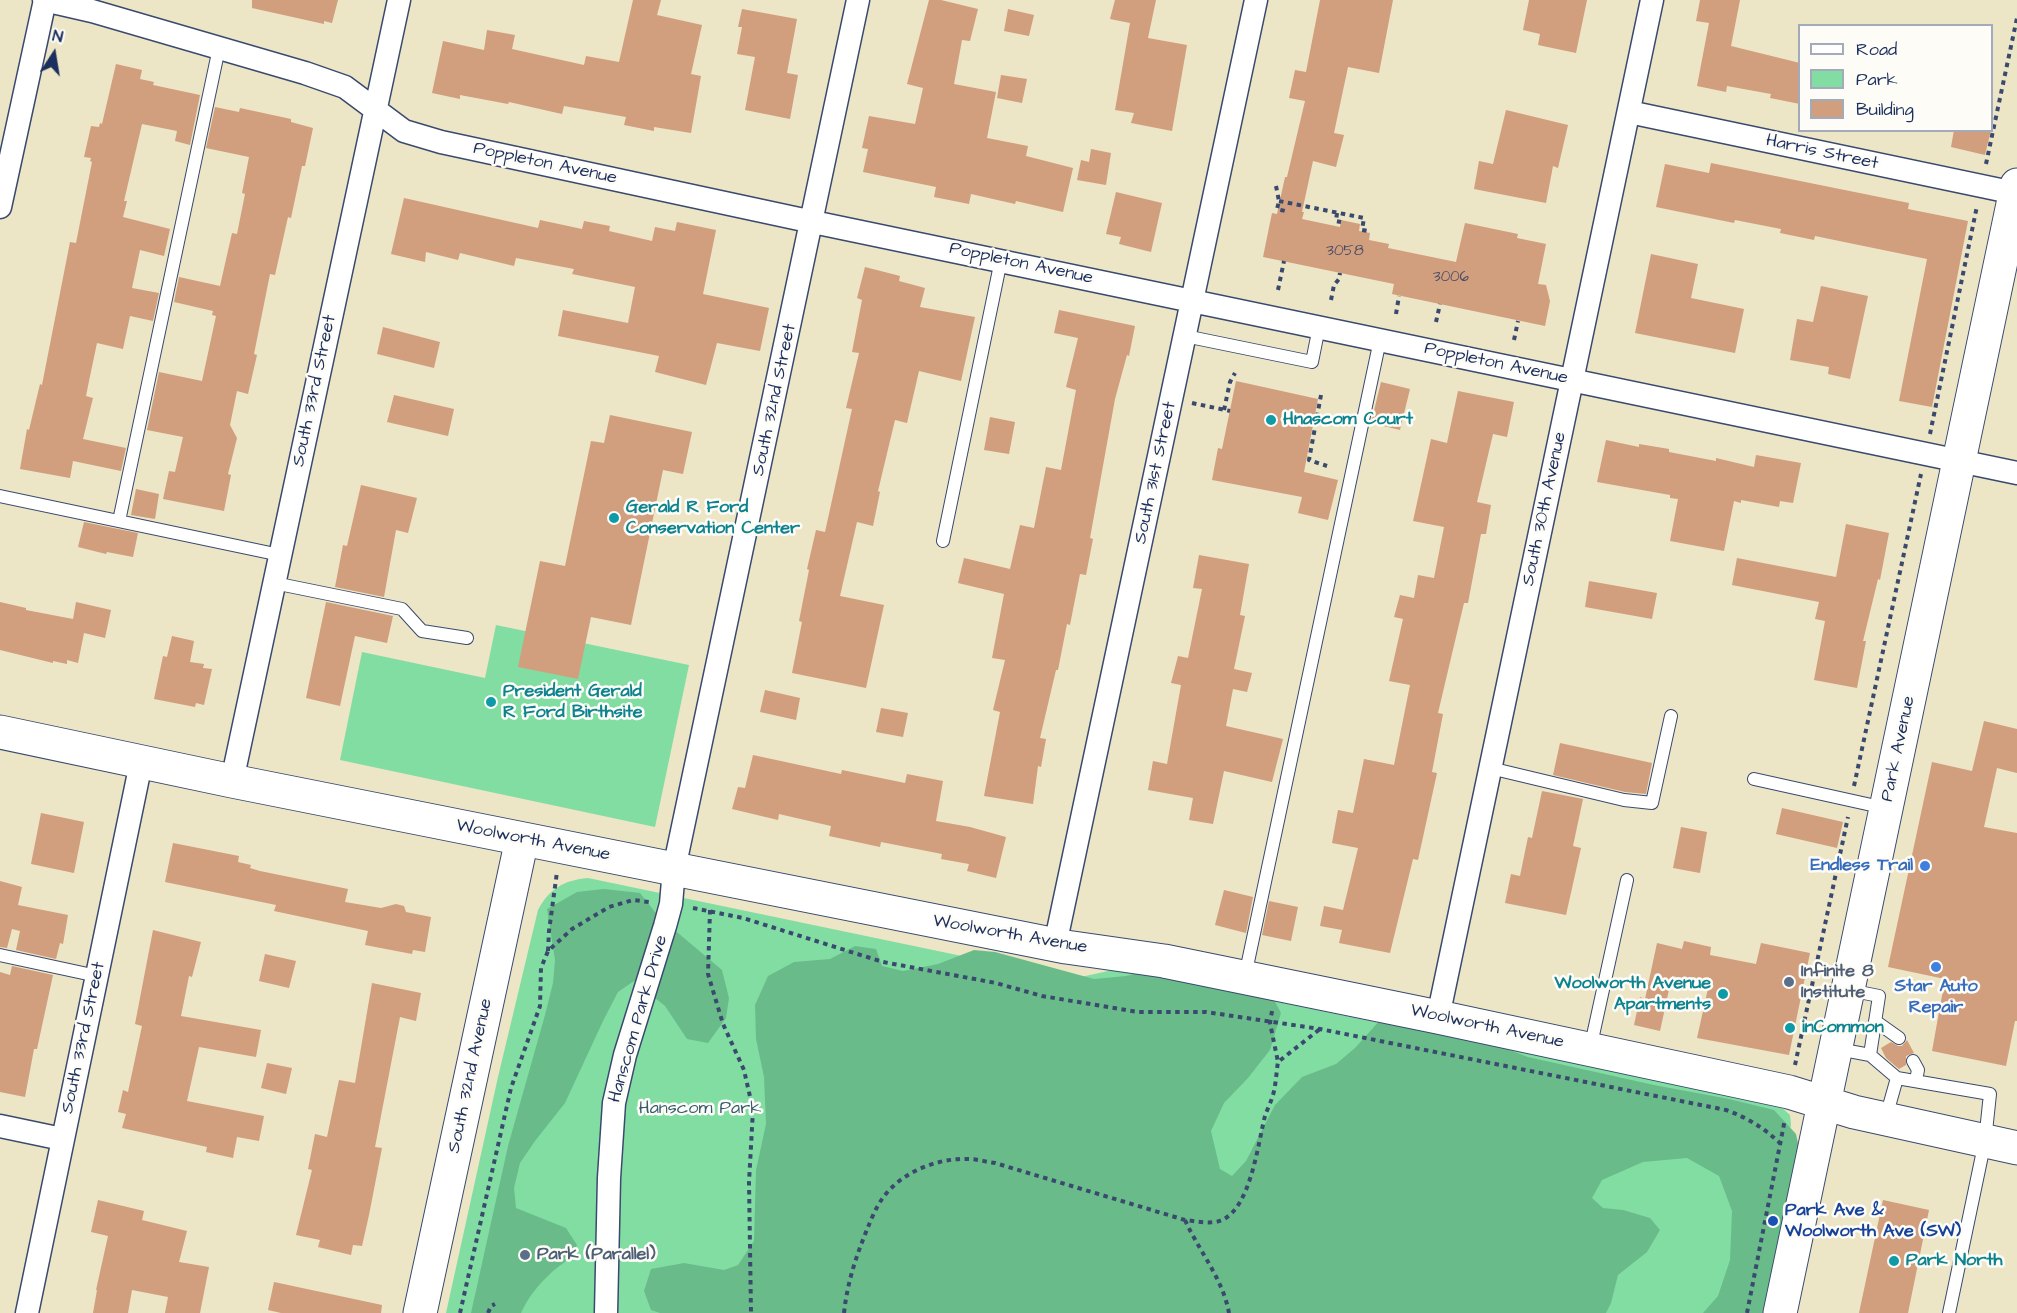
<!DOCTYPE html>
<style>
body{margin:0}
#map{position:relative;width:2017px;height:1313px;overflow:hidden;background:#ece5c6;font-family:"Architects Daughter",sans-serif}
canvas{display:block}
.legend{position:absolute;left:1798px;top:24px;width:195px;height:108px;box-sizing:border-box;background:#fdfcf7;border:2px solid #a3aaba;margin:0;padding:8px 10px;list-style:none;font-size:18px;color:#1b2f5e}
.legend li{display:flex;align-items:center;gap:12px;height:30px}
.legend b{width:30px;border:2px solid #a3aaba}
.north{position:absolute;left:24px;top:24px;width:60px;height:60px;-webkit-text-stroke:4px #fdfcf7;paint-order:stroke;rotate:12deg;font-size:16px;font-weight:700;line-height:24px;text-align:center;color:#1b2f5e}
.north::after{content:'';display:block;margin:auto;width:21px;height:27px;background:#1b2f5e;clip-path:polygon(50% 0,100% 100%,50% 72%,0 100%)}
</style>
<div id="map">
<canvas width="2017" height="1313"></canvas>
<ul class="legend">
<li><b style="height:8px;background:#fff"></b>Road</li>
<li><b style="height:16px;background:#82dda3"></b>Park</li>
<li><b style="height:16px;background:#d19e7e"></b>Building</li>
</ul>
<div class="north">N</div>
</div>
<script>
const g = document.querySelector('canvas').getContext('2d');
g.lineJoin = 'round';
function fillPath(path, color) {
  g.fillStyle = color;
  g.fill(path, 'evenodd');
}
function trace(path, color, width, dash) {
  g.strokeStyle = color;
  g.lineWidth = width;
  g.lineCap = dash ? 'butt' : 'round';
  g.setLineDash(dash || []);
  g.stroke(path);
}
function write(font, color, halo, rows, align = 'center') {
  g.font = font + ' "Architects Daughter",sans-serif';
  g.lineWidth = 5;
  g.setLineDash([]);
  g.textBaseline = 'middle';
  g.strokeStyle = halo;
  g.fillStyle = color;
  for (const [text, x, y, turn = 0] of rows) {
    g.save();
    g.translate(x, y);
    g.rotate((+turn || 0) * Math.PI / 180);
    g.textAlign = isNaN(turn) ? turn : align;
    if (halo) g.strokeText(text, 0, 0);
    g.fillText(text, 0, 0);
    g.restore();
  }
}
fillPath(new Path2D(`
 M 496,625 L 689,665 L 655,827 L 340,760 L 362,652 L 485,678 Z
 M 588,878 L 1072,979 L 1117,969 L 1779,1105 L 1790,1115 L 1791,1125 L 1751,1313 L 446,1313 L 498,1077 L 538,910 C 549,889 564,880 588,878 Z`), '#82dda3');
fillPath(new Path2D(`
 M 604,889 L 640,893 L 659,917 L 722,970 L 729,998 L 726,1018 L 708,1043 L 687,1039 L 665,1006 L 634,981 L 618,992 L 603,1021 L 565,1103 L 535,1141 L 520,1163 L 514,1188 L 516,1208 L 566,1228 L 577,1245 C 567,1265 563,1261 549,1275 C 537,1286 528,1298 521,1313 L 471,1313 L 508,1146 L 545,1015 L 553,983 L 555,960 L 547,909 L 577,892 Z
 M 855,946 L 876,949 L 882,966 L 903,971 L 938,964 L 974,950 L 995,952 L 1094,979 L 1126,976 L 1163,967 L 1272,996 L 1281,1013 L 1270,1050 L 1248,1078 L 1224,1103 L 1211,1131 L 1220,1169 L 1232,1176 L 1246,1161 L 1275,1105 L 1302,1077 L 1336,1064 L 1355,1048 L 1382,1018 L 1483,1040 L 1528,1057 L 1654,1085 L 1729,1099 L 1774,1110 L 1796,1134 L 1801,1157 L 1769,1313 L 1703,1313 L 1718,1296 L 1730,1260 L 1732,1211 L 1719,1176 L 1687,1158 L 1643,1162 L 1602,1180 L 1592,1198 L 1603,1208 L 1623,1210 L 1650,1218 L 1660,1230 L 1647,1252 L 1618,1275 L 1611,1303 L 1606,1313 L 660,1313 L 651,1310 L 644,1291 L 651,1269 L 684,1263 L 724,1270 L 738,1265 L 754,1241 L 756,1170 L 766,1124 L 764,1077 L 756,1039 L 755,1005 L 768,976 L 794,962 L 830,959 Z`), '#69bc89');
fillPath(new Path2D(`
 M 252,0 L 338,0 L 332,23 L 324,21 L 324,24 L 252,8 Z
 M 633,0 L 661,0 L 657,15 L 702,25 L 691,74 L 701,76 L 691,133 L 654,127 L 654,131 L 624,125 L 626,117 L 564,106 L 562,114 L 509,102 L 508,104 L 460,95 L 460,99 L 432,93 L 443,41 L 484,50 L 487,30 L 515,35 L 512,49 L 584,65 L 586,56 L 619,62 Z
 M 929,0 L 941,0 L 978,9 L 970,41 L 962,40 L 954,84 L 996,92 L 987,138 L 1028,146 L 1026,156 L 1073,168 L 1063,212 L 1016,201 L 1015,204 L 971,194 L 969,204 L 934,197 L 936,187 L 863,172 L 868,149 L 862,148 L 869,116 L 915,124 L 923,88 L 907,84 Z
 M 1115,0 L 1156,0 L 1148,38 L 1187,45 L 1172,131 L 1131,123 L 1134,113 L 1115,110 L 1130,23 L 1110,19 Z
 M 1320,0 L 1393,0 L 1379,73 L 1348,67 L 1334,133 L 1344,135 L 1336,167 L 1313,161 L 1302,212 L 1304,212 L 1302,219 L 1340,227 L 1341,220 L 1360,224 L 1359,231 L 1370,233 L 1369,240 L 1389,244 L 1388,248 L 1456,262 L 1465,223 L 1518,234 L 1517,238 L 1546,244 L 1538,284 L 1546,285 L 1550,301 L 1545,326 L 1392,294 L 1394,284 L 1263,257 L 1272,213 L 1277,214 L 1285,177 L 1287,177 L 1305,101 L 1289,98 L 1295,70 L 1306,72 Z
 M 1529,0 L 1587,0 L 1576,53 L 1538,45 L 1540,34 L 1523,30 Z
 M 1700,0 L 1740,0 L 1731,46 L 1800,63 L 1800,104 L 1770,98 L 1771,94 L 1727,86 L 1726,92 L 1697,86 L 1709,23 L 1696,21 Z
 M 742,9 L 797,19 L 787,73 L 798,75 L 790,119 L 745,110 L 755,57 L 737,54 L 742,27 L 738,27 Z
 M 1008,9 L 1034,15 L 1029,36 L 1004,31 Z
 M 116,64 L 142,70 L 140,79 L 154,82 L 153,85 L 200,95 L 190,145 L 175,141 L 177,131 L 142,124 L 124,201 L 127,201 L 123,217 L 170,229 L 164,256 L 140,250 L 132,288 L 159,293 L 153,321 L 130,316 L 123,349 L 97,343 L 89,381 L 86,396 L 93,398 L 83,439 L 126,448 L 121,471 L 73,461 L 70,478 L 20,469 L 27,429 L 29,430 L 40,384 L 42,385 L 70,242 L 76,243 L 92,162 L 90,161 L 91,158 L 84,157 L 91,126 L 99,127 L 100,123 L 102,124 Z
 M 1001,75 L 1027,79 L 1022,103 L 997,98 Z
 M 215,107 L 239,112 L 240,108 L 291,119 L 291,122 L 313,128 L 305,166 L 302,166 L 291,218 L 288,217 L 275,275 L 270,274 L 254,354 L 257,355 L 248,394 L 237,391 L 230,425 L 237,438 L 228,474 L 231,475 L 224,511 L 163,499 L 169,471 L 175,472 L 183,437 L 147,430 L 159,372 L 202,381 L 216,316 L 212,315 L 213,311 L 174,302 L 179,277 L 220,286 L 232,233 L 237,234 L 245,194 L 242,193 L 249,157 L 206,148 Z
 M 1506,110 L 1568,125 L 1558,168 L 1553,166 L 1546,203 L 1474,189 L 1479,161 L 1493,164 Z
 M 1954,130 L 1991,130 L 1985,155 L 1951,147 Z
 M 1091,149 L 1111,153 L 1106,185 L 1077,180 L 1081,160 L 1089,162 Z
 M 1711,163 L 1909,203 L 1908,209 L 1968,221 L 1932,407 L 1899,401 L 1927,259 L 1815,236 L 1814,240 L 1780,233 L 1781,229 L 1735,220 L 1734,223 L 1656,207 L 1665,164 L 1709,173 Z
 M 1116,192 L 1162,203 L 1151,252 L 1119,244 L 1121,237 L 1106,234 Z
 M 404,198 L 538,228 L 540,220 L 582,229 L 584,221 L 610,226 L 609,231 L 652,241 L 655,227 L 675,231 L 677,222 L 716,230 L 703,294 L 769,308 L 760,351 L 717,343 L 706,385 L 655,372 L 659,356 L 558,336 L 563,310 L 628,323 L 635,287 L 572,274 L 574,269 L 516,258 L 514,266 L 460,253 L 458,260 L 426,252 L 425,262 L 391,254 Z
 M 1651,254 L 1698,264 L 1691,298 L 1744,309 L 1735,353 L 1635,333 Z
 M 865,267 L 900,276 L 899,281 L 925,288 L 920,307 L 975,317 L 961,381 L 919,371 L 907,423 L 895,420 L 878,491 L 880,492 L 873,526 L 857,522 L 840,596 L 884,605 L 866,688 L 792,673 L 802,622 L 799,621 L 809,570 L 807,569 L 816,530 L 825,532 L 852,409 L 846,408 L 859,353 L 852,352 L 862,300 L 857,298 Z
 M 1821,286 L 1868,296 L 1850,379 L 1828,374 L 1829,367 L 1790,360 L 1797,319 L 1813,322 Z
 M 1059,310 L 1135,326 L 1129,356 L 1127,355 L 1115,399 L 1090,538 L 1093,539 L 1086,575 L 1080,574 L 1070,625 L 1067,624 L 1058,670 L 1056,670 L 1040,738 L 1046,739 L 1041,767 L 1038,766 L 1033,804 L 984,796 L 1000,712 L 993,710 L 1005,660 L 992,658 L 1004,594 L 958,583 L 964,558 L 1010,569 L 1020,525 L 1034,528 L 1046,467 L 1061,470 L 1076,390 L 1066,387 L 1078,338 L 1054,333 Z
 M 383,327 L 440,342 L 434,368 L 377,354 Z
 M 1236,381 L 1318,399 L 1304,472 L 1338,480 L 1328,520 L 1298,513 L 1302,497 L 1212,480 L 1218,448 L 1222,449 Z
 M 1381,382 L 1410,389 L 1400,430 L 1371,423 Z
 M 1458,391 L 1514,402 L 1507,437 L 1493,434 L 1477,502 L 1491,505 L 1486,534 L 1481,534 L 1468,603 L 1464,603 L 1438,713 L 1443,714 L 1432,772 L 1437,773 L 1418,860 L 1413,859 L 1390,953 L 1339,943 L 1342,930 L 1320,926 L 1324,906 L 1343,910 L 1358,848 L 1332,843 L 1338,810 L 1353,813 L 1364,759 L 1394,765 L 1410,685 L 1389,681 L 1403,619 L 1394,617 L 1400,595 L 1414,598 L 1418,575 L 1434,578 L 1444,527 L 1413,521 L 1431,439 L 1447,443 Z
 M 394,395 L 454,409 L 448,436 L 387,422 Z
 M 610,415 L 692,432 L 683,474 L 663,470 L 631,625 L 591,617 L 578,679 L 518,667 L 540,561 L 565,566 L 591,441 L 604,443 Z
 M 990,417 L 1015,422 L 1009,454 L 984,450 Z
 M 1606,440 L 1639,447 L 1639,444 L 1669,449 L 1669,452 L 1716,461 L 1716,458 L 1754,467 L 1756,455 L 1801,463 L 1793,503 L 1780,501 L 1779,507 L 1741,500 L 1741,503 L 1734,501 L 1724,551 L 1670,541 L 1678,499 L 1670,498 L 1670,495 L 1597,482 Z
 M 361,485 L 417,498 L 408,533 L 396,530 L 384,597 L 335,587 L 343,545 L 347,546 Z
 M 136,489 L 159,494 L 155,519 L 131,515 Z
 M 84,522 L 138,533 L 133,557 L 107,552 L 106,554 L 78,547 Z
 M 1846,524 L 1889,533 L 1880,580 L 1878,579 L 1863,641 L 1866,641 L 1857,688 L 1814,680 L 1825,621 L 1815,619 L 1819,602 L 1732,585 L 1737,558 L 1836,577 Z
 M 1199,555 L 1249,564 L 1240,615 L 1245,616 L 1234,669 L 1252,673 L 1247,692 L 1233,689 L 1226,726 L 1283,739 L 1272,782 L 1224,771 L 1213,824 L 1189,820 L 1193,798 L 1148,790 L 1153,761 L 1167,764 L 1181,685 L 1171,683 L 1178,656 L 1188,658 L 1202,589 L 1193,588 Z
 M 1589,581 L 1657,593 L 1652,619 L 1585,607 Z
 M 0,602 L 26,608 L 26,610 L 73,619 L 76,602 L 111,610 L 105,638 L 84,633 L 78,663 L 67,660 L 67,664 L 53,661 L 53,663 L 0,650 Z
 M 326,602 L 393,616 L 387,643 L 355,636 L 340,706 L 306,698 Z
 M 172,636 L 194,641 L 190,662 L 204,664 L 203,668 L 212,669 L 204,705 L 196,703 L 195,707 L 154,699 L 163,656 L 167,657 Z
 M 765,690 L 800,698 L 796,720 L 760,712 Z
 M 881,708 L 908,713 L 903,737 L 876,732 Z
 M 1984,721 L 2017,729 L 2017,773 L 1997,768 L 1984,827 L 2017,833 L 2017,1021 L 2015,1021 L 2006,1066 L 1932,1051 L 1945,979 L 1888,967 L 1932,762 L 1972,771 Z
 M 1560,743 L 1652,763 L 1646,794 L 1625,792 L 1553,775 Z
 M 753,755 L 841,774 L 842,770 L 905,783 L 907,774 L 943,781 L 936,821 L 970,827 L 1006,837 L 996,878 L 967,871 L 969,864 L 941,859 L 942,854 L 881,842 L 880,847 L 829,836 L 831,826 L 779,814 L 778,820 L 732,809 L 738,787 L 745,788 Z
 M 1542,791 L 1583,799 L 1573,846 L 1581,848 L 1566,915 L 1505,903 L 1511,874 L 1520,876 L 1528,837 L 1532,838 Z
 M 1782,808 L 1843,822 L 1837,848 L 1776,834 Z
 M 41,813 L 84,822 L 74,873 L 31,864 Z
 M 1681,827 L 1707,832 L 1700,873 L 1673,868 Z
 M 173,843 L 239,856 L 238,862 L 251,865 L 250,868 L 260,871 L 348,889 L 345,902 L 381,908 L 396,904 L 404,906 L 406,912 L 431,917 L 425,952 L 413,950 L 412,954 L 365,945 L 368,931 L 274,911 L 276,905 L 165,882 Z
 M 0,881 L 22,887 L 18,905 L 68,915 L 63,944 L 60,943 L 56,959 L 16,950 L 20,931 L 12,929 L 7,948 L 0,947 Z
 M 1224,890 L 1253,897 L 1246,933 L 1215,925 Z
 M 1269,901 L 1298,907 L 1291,941 L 1262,935 Z
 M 153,930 L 201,942 L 192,977 L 189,976 L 181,1016 L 261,1030 L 256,1057 L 199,1047 L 187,1101 L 264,1116 L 259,1141 L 237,1137 L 233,1158 L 206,1152 L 207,1147 L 122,1128 L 126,1114 L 118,1112 L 123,1090 L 128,1092 L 142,1026 L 135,1024 Z
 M 1684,941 L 1711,947 L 1710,955 L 1756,964 L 1761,943 L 1810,953 L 1789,1055 L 1697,1038 L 1709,984 L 1672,976 L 1660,1031 L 1634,1025 L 1640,997 L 1645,999 L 1657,943 L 1682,949 Z
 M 265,954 L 296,961 L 289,988 L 259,981 Z
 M 12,966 L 53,975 L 37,1049 L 34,1049 L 25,1097 L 0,1092 L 0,972 L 10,975 Z
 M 372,983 L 421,993 L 416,1021 L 400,1017 L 375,1147 L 382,1148 L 369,1215 L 362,1246 L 353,1245 L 351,1255 L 318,1247 L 320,1240 L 296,1235 L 312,1170 L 308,1169 L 315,1134 L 327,1137 L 339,1080 L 355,1083 Z
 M 1907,1040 L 1914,1053 L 1906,1056 L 1906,1065 L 1899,1069 L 1886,1058 L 1881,1048 L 1891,1042 L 1898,1046 L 1902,1046 Z
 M 267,1063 L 292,1068 L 286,1094 L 261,1088 Z
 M 98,1200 L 144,1211 L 142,1220 L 187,1231 L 179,1262 L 209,1267 L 200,1313 L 165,1313 L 168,1297 L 132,1290 L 128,1313 L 93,1313 L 97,1290 L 96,1290 L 108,1236 L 91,1232 Z
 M 1883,1200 L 1929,1210 L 1908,1313 L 1859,1313 Z
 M 274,1282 L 382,1305 L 381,1313 L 281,1313 L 268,1310 Z`), '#d19e7e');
const lane = new Path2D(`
 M 1185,336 L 1312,362 L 1319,327
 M 0,496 L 280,555
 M 119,521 L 219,48
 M 943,541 L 1001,260
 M 274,583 L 402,609 L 422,631 L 467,638
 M 1490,768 L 1624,800 L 1652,803 L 1671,716
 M 1754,779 L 1885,808
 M 0,955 L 97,976
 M 1245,976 L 1380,340
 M 1875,1021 L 1899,1038
 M 1590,1049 L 1627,880
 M 1838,1049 L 1870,1055 L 1879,996 L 1849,990
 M 1870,1055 L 1897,1078
 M 1913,1061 L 1918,1070 L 1916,1080
 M 1886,1117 L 1897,1078 L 1990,1094 L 1985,1141 L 1949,1313`);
const street = new Path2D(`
 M 44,0 L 92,11 L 305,73 L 345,87 L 404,131 L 441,142 L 813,222 L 2017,473
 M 1629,112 L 2015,193
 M 0,207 L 45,0
 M 232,781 L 399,0
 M 1055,945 L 1256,0
 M 1438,1017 L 1652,0
 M 0,1126 L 62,1139
 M 27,1313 L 141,763
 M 606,1313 L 609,1178 L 614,1103 L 625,1055 L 665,926 L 671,904 L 674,869 L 858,0`);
const secondary = new Path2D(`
 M 0,732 L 232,781 L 1066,947 L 1164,961 L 1438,1017 L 1789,1092 L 1854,1112 L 2017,1148
 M 420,1313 L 522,839
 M 1780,1313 L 2017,185`);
trace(lane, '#3a4a6e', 14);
trace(street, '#3a4a6e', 25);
trace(secondary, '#3a4a6e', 35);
trace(new Path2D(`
 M 1986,164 L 2017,18
 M 1276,186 L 1279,201 L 1277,209 L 1285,211
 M 1279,201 L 1364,218 L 1362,230 L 1368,231
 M 1337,213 L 1336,221 L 1341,222
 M 1278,290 L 1284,261
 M 1331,300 L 1334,285 L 1339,279 L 1340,273
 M 1396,314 L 1399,296
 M 1436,322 L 1440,304
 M 1514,340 L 1518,321
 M 1321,395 L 1309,460 L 1327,466
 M 1192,403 L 1230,411
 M 1224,410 L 1230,382 L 1235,373
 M 1930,434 L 1977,206
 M 1854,786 L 1921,474
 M 693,908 L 743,918 L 883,962 L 996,983 L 1042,996 L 1138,1012 L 1206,1012 L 1320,1029 L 1726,1110 C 1748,1118 1764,1128 1781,1144
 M 710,910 L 708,974 L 723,1024 L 744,1070 L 753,1110 L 749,1182 L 751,1313
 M 548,951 L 549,931 L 557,872
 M 1272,1011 L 1270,1023 L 1278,1062
 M 1795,1065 L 1848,817
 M 1185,1220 C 1199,1251 1223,1279 1229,1313
 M 460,1313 L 511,1088 L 540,1006 L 541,968 L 548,951 L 572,929 L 609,907 L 633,900 L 649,902
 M 488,1313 L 491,1306 L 495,1304
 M 844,1313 C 847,1285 855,1259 866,1232 C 871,1220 876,1206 885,1195 C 904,1171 938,1158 968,1159 C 977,1159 986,1162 995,1163 L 1185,1220 C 1196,1221 1211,1225 1222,1220 C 1251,1207 1258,1143 1265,1116 C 1267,1110 1270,1104 1272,1098 C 1276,1087 1276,1074 1278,1062 L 1320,1029
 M 1747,1313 L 1785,1119`), '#3a4a6e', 4, [4.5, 4.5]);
trace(lane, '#fff', 12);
trace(street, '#fff', 22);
trace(secondary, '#fff', 33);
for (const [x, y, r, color] of [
 [1271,420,6,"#0f9aa8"],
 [614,518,6,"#0f9aa8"],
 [491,702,6,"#0f9aa8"],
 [1925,866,6,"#3f7fe0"],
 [1936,967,6,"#3f7fe0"],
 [1789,982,6,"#5c6f8a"],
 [1723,994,6,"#0f9aa8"],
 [1790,1028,6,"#0f9aa8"],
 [1773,1221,6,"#1a4fb4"],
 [525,1255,6,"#5c6f8a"],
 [1894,1261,6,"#0f9aa8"]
]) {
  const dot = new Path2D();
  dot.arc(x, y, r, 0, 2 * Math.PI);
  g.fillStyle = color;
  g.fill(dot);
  trace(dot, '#fdfcf7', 2);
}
write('15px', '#484b66', null, [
 ["3058",1345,252],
 ["3006",1451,278]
]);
write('18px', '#1b2f5e', '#fdfcf7', [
 ["Harris Street",1822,153,12],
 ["Poppleton Avenue",545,164,12],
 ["Poppleton Avenue",1021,264,12],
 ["Poppleton Avenue",1496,364,12],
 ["South 33rd Street",315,391,-78],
 ["South 32nd Street",775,400,-78],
 ["South 31st Street",1156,473,-78],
 ["South 30th Avenue",1545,509,-78],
 ["Park Avenue",1899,749,-78],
 ["Woolworth Avenue",533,841,11],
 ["Woolworth Avenue",1010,935,10],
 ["Hanscom Park Drive",639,1019,-74],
 ["Woolworth Avenue",1487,1027,12],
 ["South 33rd Street",84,1038,-78],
 ["South 32nd Avenue",471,1076,-78]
]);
write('bold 18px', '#0d838f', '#fdfcf7', [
 ["Hnascom Court",1283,420],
 ["Gerald R Ford",626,508],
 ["Conservation Center",626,529],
 ["President Gerald",503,692],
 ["R Ford Birthsite",503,713],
 ["Woolworth Avenue",1711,984,"right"],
 ["Apartments",1711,1005,"right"],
 ["inCommon",1802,1028],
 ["Park North",1906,1261]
], 'left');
write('bold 18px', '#366cbe', '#fdfcf7', [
 ["Endless Trail",1913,866],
 ["Star Auto",1936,987,"center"],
 ["Repair",1936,1008,"center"]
], 'right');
write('bold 18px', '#4e5e75', '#fdfcf7', [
 ["Infinite 8",1801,972],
 ["Institute",1801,993],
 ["Park (Parallel)",537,1255]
], 'left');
write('18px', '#355a6f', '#fdfcf7', [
 ["Hanscom Park",700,1109]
]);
write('bold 18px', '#164399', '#fdfcf7', [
 ["Park Ave &",1785,1211],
 ["Woolworth Ave (SW)",1785,1232]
], 'left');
</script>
